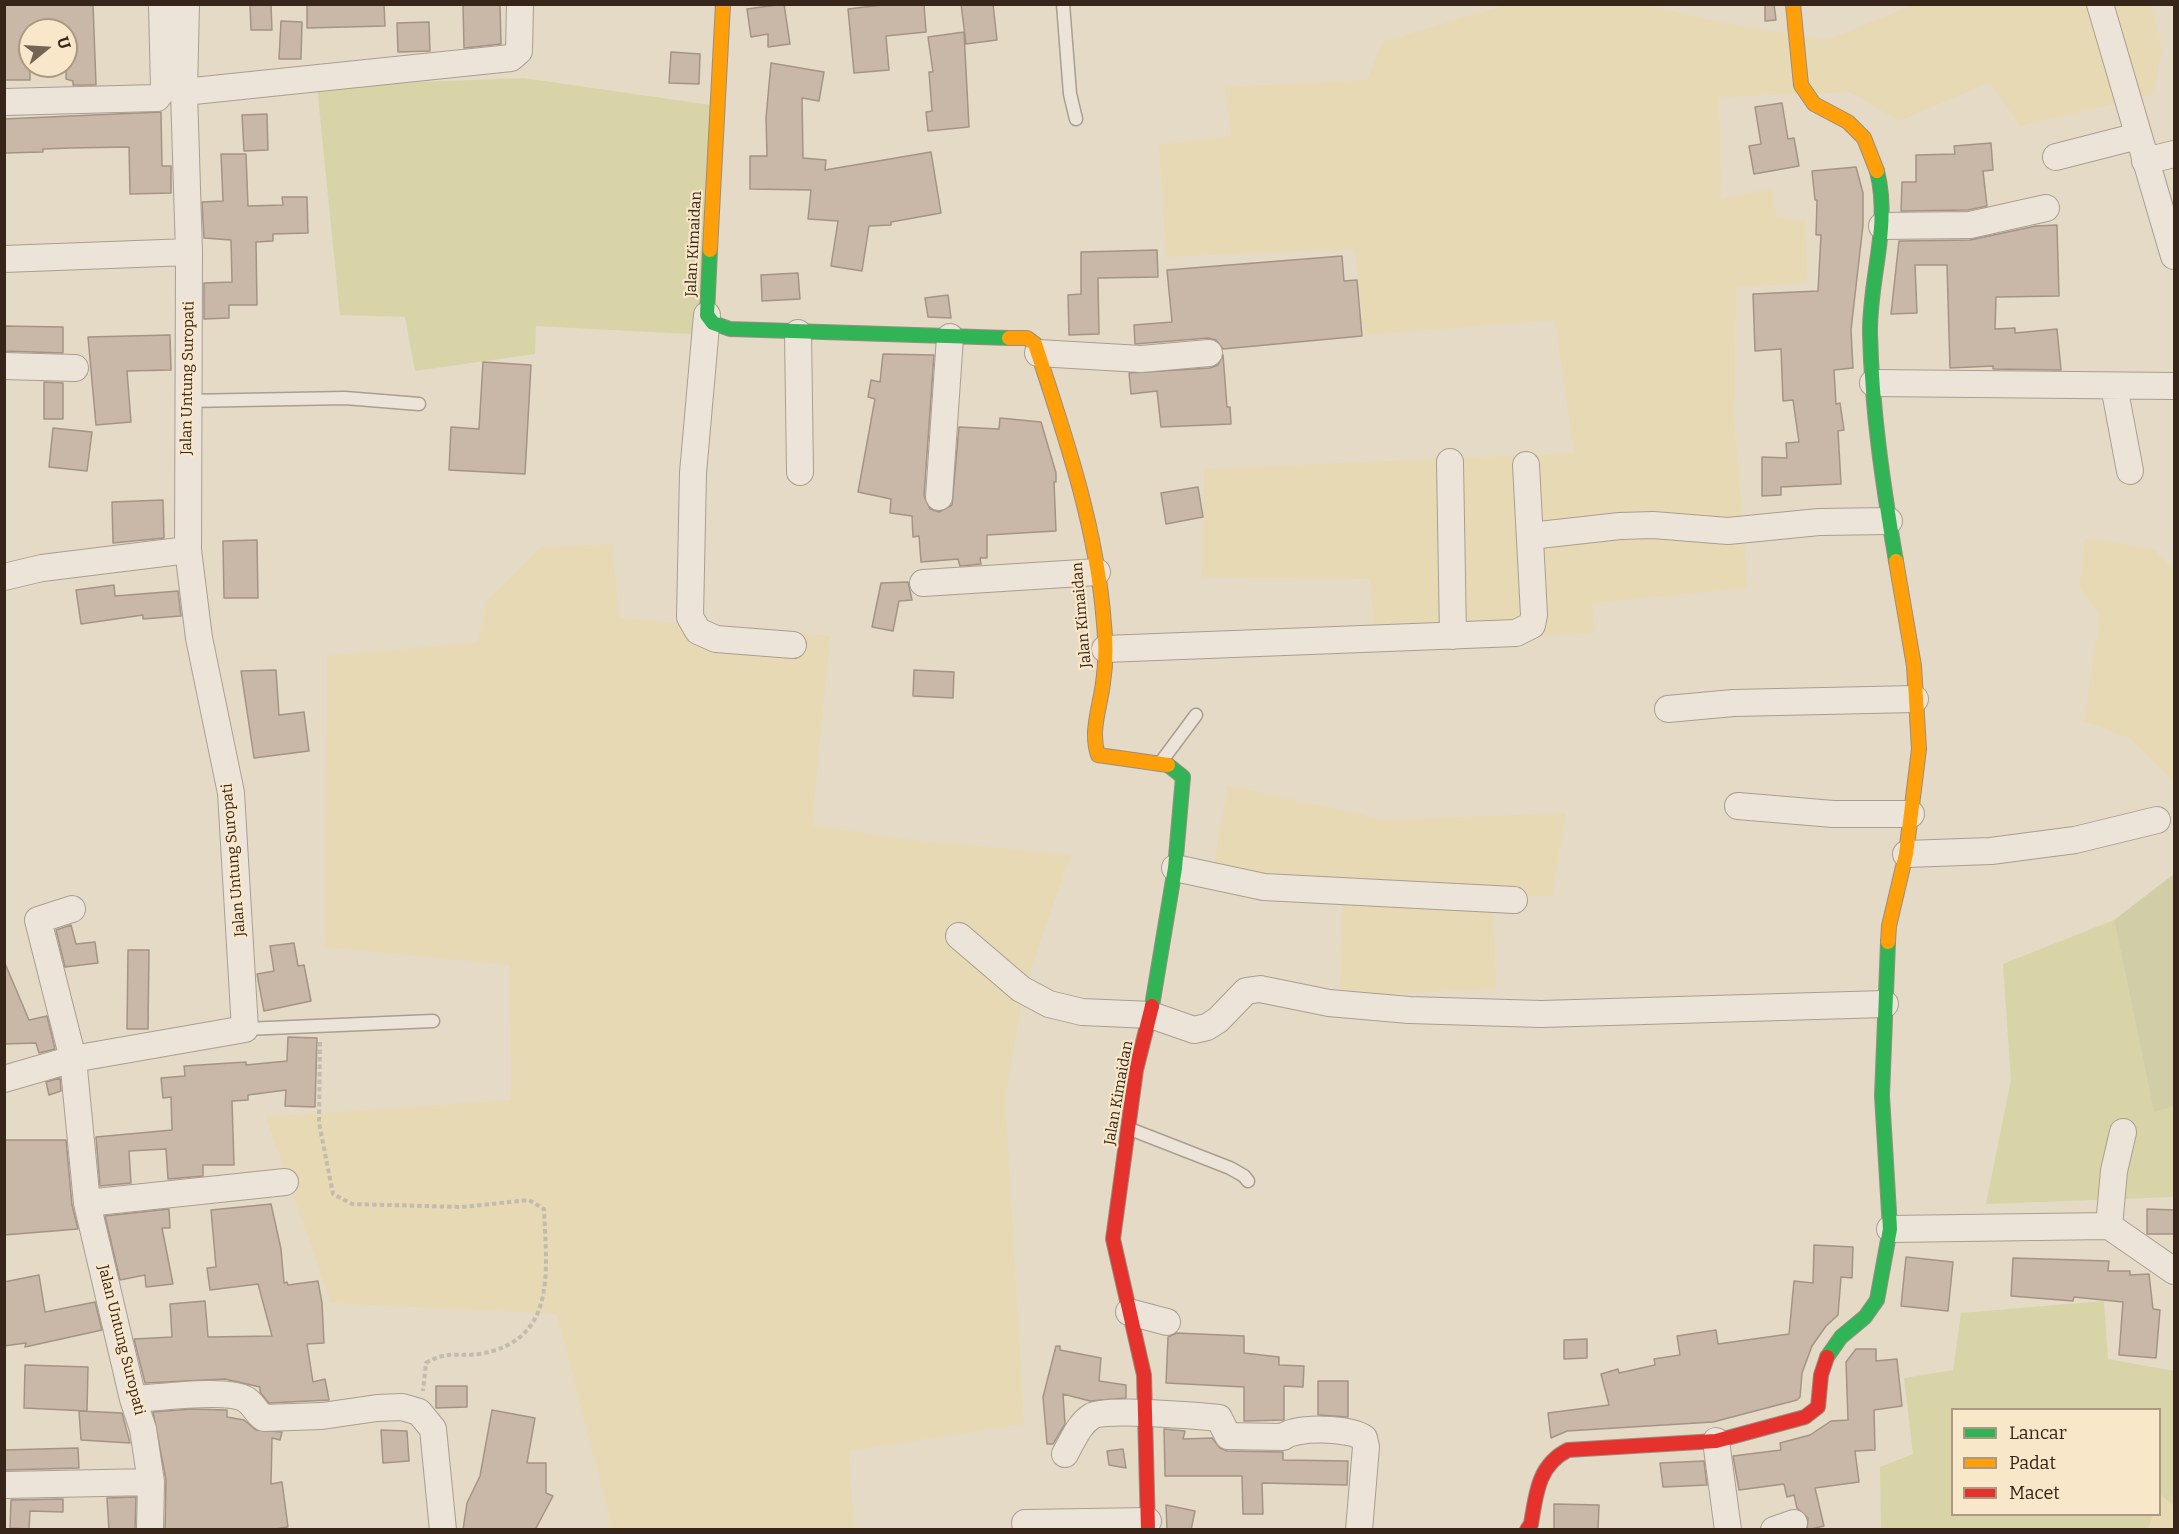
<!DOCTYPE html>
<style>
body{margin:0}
#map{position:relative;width:2179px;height:1534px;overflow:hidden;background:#e5dac6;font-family:Bitter,serif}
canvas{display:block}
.frame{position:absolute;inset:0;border:6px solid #372519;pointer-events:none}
.legend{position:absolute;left:1951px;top:1408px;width:210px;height:108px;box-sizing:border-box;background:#f9e7c9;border:2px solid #ab9983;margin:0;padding:8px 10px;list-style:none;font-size:18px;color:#372519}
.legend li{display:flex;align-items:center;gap:12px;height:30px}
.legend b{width:30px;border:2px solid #ab9983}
.north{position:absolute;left:18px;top:18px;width:60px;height:60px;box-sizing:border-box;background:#f9e7c9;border:2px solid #ab9983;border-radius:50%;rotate:72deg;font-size:16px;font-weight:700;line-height:24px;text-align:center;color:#372519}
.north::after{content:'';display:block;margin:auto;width:21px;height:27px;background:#746456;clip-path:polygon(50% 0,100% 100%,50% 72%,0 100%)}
</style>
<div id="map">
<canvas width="2179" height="1534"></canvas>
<div class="frame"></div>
<ul class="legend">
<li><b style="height:8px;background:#30b455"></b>Lancar</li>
<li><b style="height:8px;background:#ff9f0a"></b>Padat</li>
<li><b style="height:8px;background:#e5322d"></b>Macet</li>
</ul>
<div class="north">U</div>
</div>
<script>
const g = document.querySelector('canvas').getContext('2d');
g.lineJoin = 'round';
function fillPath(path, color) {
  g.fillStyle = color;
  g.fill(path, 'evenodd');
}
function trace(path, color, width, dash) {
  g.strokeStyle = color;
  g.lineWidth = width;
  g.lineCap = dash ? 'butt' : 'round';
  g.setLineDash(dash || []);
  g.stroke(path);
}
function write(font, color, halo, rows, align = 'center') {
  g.font = font + ' Bitter,serif';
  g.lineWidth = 4.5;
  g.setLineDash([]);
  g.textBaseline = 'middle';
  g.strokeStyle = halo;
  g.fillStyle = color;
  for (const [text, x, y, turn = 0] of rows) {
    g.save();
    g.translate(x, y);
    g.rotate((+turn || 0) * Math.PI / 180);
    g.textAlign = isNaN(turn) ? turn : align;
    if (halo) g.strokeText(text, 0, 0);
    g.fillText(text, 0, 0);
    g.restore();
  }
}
fillPath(new Path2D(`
 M 1506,5 L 1647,5 L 1723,23 L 1828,40 L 1913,5 L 2152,5 L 2162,52 L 2152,95 L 2020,126 L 1990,82 L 1899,121 L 1850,92 L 1719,97 L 1721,199 L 1772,188 L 1776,217 L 1806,221 L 1807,283 L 1736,287 L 1734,420 L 1748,588 L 1592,603 L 1594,633 L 1375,646 L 1370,579 L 1202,577 L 1204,469 L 1574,453 L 1555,320 L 1364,335 L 1355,249 L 1166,257 L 1159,145 L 1231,136 L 1225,87 L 1367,80 L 1382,42 Z
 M 2085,538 L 2153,549 L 2174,569 L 2174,782 L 2129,738 L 2084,721 L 2100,614 L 2079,587 Z
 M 612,544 L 619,618 L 830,636 L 812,825 L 894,838 L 1071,855 L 1025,985 L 1005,1097 L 1024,1424 L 849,1451 L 854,1529 L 612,1529 L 557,1314 L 331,1303 L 266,1117 L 511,1100 L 510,965 L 325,947 L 327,656 L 478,642 L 487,600 L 541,547 Z
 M 1228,785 L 1385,820 L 1566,813 L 1552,896 L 1493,896 L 1496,989 L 1340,996 L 1342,899 L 1211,881 Z
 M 2160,1494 L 2174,1506 L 2174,1529 L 2148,1530 L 2153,1515 L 2160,1514 Z`), '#e7d9b4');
fillPath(new Path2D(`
 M 523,78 L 725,107 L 708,335 L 536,326 L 535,354 L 415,371 L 405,317 L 340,315 L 317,86 Z
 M 2114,920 L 2154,1111 L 2174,1106 L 2174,1197 L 1986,1204 L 2011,1080 L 2003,964 Z
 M 2104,1301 L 2108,1359 L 2174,1371 L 2174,1506 L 2160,1494 L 2160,1410 L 1952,1410 L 1952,1514 L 2153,1515 L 2148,1529 L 1881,1529 L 1880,1467 L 1913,1454 L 1904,1378 L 1953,1370 L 1961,1313 Z`), '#d8d4a7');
fillPath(new Path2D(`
 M 2174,874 L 2174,1106 L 2154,1112 L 2114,920 Z`), '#d1cea7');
const building = new Path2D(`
 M 4,4 L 93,4 L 96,85 L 73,85 L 73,81 L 66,79 L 66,30 L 30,30 L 30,80 L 4,80 Z
 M 250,4 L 271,4 L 272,30 L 251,30 Z
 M 307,4 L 384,5 L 385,26 L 307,28 Z
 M 463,4 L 500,4 L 501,44 L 464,48 Z
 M 784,4 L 790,44 L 768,47 L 768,34 L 751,37 L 747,9 Z
 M 890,4 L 924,4 L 926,32 L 886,36 L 889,70 L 854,73 L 848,9 Z
 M 961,4 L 993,4 L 997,40 L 966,44 Z
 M 1765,4 L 1774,4 L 1776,20 L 1765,21 Z
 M 281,21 L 302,22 L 301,59 L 279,59 Z
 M 429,22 L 430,51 L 398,52 L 397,23 Z
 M 964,32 L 969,127 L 928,131 L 926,112 L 932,111 L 929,72 L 933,72 L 928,37 Z
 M 671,52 L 700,54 L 699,84 L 669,83 Z
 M 771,63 L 824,72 L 819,101 L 802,98 L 803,158 L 826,160 L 825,170 L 931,152 L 941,213 L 891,222 L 891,225 L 869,226 L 862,271 L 831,266 L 838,221 L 808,219 L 811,190 L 750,189 L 750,156 L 767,156 L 766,118 Z
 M 1782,103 L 1788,139 L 1794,138 L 1799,166 L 1754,174 L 1749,146 L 1761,144 L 1755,107 Z
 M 161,112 L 162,166 L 171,166 L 171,193 L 130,194 L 129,147 L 70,148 L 43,149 L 43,152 L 4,153 L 4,119 Z
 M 267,114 L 268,150 L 244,151 L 242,115 Z
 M 1991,143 L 1993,170 L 1983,171 L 1987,206 L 1968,210 L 1901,211 L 1902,182 L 1916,182 L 1916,155 L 1955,154 L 1954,146 Z
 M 221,154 L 246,154 L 248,206 L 283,205 L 282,197 L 307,197 L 308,233 L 273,234 L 273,241 L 256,242 L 257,305 L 229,305 L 229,318 L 204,319 L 204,283 L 232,282 L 231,240 L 204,238 L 202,202 L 223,201 Z
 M 1856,167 L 1863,193 L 1863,225 L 1851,330 L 1853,368 L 1834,370 L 1836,404 L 1840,403 L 1844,430 L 1838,431 L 1841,484 L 1781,487 L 1781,495 L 1762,496 L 1762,457 L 1787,458 L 1786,443 L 1799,442 L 1793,400 L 1783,401 L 1781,349 L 1755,351 L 1753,294 L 1818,291 L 1821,235 L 1816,235 L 1817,200 L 1815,200 L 1812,171 Z
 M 2057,225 L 2059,296 L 1996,297 L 1995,329 L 2015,328 L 2015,333 L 2057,329 L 2061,370 L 1993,369 L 1993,366 L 1950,368 L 1947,265 L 1915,265 L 1917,313 L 1891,314 L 1899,241 L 1970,240 L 2036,226 Z
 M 1157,250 L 1158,277 L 1098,278 L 1099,334 L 1069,335 L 1068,295 L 1081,294 L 1081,252 Z
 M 1342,256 L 1344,281 L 1357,280 L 1362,336 L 1223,349 L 1216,340 L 1208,338 L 1135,344 L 1134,325 L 1172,322 L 1167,270 Z
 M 798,273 L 800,299 L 762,301 L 761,275 Z
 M 948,295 L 951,318 L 928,317 L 925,298 Z
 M 4,326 L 63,327 L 63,353 L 4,351 Z
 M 170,335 L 171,370 L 127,371 L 131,422 L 96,425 L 88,337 Z
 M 883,354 L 934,355 L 924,496 L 930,509 L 939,512 L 952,505 L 959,427 L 999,429 L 1000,418 L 1041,422 L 1056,473 L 1056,482 L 1054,482 L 1056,531 L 987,535 L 987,558 L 980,558 L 981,564 L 960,566 L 958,559 L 921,562 L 919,536 L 913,537 L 912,516 L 890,513 L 891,499 L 858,492 L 875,399 L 868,397 L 871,380 L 880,382 Z
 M 1223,355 L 1227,407 L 1230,407 L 1231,424 L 1161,427 L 1157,391 L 1131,394 L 1129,373 L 1210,368 L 1218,365 Z
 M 483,362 L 531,365 L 525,474 L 449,470 L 451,427 L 479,429 Z
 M 44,382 L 63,383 L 63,419 L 44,419 Z
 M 53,428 L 92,432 L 87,471 L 49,467 Z
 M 1198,487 L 1203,517 L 1166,524 L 1161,493 Z
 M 163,500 L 164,538 L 113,543 L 112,502 Z
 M 257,540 L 258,598 L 224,598 L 223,541 Z
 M 908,582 L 912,600 L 899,601 L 893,631 L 872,627 L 881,583 Z
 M 114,585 L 115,596 L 178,591 L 181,616 L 143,619 L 143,615 L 81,624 L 76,590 Z
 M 276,670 L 279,715 L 304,712 L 309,751 L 254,758 L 241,671 Z
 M 914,670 L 954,672 L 953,698 L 913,696 Z
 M 71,925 L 76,944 L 95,942 L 98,963 L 65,967 L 56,930 Z
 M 294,943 L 298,966 L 304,965 L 311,1001 L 264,1011 L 257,974 L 274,971 L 270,946 Z
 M 128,950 L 149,950 L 148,1029 L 127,1029 Z
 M 4,961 L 29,1020 L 47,1016 L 55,1049 L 39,1053 L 36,1043 L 4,1044 Z
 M 288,1037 L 317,1038 L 315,1107 L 285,1106 L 286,1090 L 248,1095 L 248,1100 L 232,1101 L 234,1165 L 203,1165 L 203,1176 L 168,1179 L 166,1149 L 129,1151 L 131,1183 L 100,1186 L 96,1137 L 172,1130 L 171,1097 L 163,1098 L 161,1078 L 185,1076 L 184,1066 L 246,1062 L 246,1065 L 287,1061 Z
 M 60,1078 L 61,1091 L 49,1095 L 46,1082 Z
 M 4,1140 L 66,1140 L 72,1205 L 78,1229 L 4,1235 Z
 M 271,1204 L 281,1249 L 284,1283 L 287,1282 L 288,1285 L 318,1281 L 322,1303 L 324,1343 L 307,1344 L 313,1382 L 325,1379 L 329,1400 L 269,1403 L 260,1392 L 260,1387 L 225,1379 L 145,1383 L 134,1339 L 172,1337 L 170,1304 L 205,1301 L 208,1337 L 272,1336 L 258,1284 L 210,1290 L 207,1268 L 216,1267 L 211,1210 Z
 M 169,1209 L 170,1228 L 162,1228 L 173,1284 L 146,1287 L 145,1275 L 120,1280 L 105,1216 Z
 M 2147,1209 L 2175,1210 L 2175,1234 L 2147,1234 Z
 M 1814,1245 L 1853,1247 L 1852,1278 L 1841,1277 L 1838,1315 L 1826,1326 L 1812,1346 L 1802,1373 L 1800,1397 L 1797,1400 L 1713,1422 L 1567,1431 L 1551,1438 L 1548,1413 L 1609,1405 L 1601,1374 L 1618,1369 L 1619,1373 L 1655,1365 L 1654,1359 L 1680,1355 L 1677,1336 L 1716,1330 L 1718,1344 L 1789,1334 L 1794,1281 L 1813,1283 Z
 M 1906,1257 L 1953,1262 L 1948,1311 L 1901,1306 Z
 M 2013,1258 L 2109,1261 L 2108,1271 L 2130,1271 L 2130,1275 L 2149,1274 L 2153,1309 L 2160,1310 L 2156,1358 L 2119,1355 L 2123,1302 L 2074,1297 L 2073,1301 L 2011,1296 Z
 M 39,1275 L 45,1312 L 95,1302 L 102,1330 L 25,1347 L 26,1343 L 4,1346 L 4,1282 Z
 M 1177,1333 L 1244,1336 L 1244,1353 L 1279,1357 L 1279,1365 L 1304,1366 L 1303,1387 L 1284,1386 L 1284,1420 L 1244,1421 L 1244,1387 L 1166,1383 L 1168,1337 Z
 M 1587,1339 L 1587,1358 L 1564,1359 L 1564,1340 Z
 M 1056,1346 L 1060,1346 L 1060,1350 L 1101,1358 L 1099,1381 L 1126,1385 L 1126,1398 L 1090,1401 L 1063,1394 L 1065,1424 L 1053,1444 L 1047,1444 L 1043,1397 Z
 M 1856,1349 L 1876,1349 L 1876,1361 L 1897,1359 L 1902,1406 L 1874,1410 L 1875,1450 L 1855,1451 L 1859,1482 L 1815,1488 L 1824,1526 L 1807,1530 L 1808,1518 L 1797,1508 L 1794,1495 L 1787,1497 L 1784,1484 L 1739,1490 L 1733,1456 L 1781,1450 L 1780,1443 L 1810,1435 L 1831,1421 L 1848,1420 L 1846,1362 Z
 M 25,1365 L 88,1367 L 87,1411 L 24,1408 Z
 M 1318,1381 L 1348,1381 L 1348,1417 L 1318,1415 Z
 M 436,1386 L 467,1386 L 467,1407 L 436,1408 Z
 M 192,1409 L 227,1410 L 227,1417 L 244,1420 L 256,1430 L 282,1432 L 280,1440 L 272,1438 L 271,1484 L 282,1482 L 288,1527 L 269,1530 L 165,1530 L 166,1480 L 153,1412 Z
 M 492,1410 L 535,1418 L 527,1463 L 546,1463 L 546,1493 L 553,1496 L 535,1530 L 463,1530 L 467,1503 L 480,1476 Z
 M 79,1411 L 122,1413 L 130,1443 L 81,1440 Z
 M 1164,1429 L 1185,1431 L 1183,1439 L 1212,1438 L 1220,1448 L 1227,1451 L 1283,1452 L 1283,1460 L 1348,1461 L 1347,1485 L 1262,1483 L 1263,1514 L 1243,1514 L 1242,1476 L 1165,1476 Z
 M 381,1430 L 407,1431 L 409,1461 L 383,1463 Z
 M 78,1448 L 79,1468 L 4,1470 L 4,1450 Z
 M 1123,1449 L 1126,1468 L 1109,1465 L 1107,1451 Z
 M 1704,1461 L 1707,1485 L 1663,1487 L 1660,1463 Z
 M 136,1497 L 135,1530 L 109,1530 L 107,1498 Z
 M 63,1499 L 63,1512 L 30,1511 L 29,1529 L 10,1528 L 11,1500 Z
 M 1554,1504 L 1599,1505 L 1598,1530 L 1554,1530 Z
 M 1166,1505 L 1195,1511 L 1191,1530 L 1167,1530 Z`);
fillPath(building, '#c9b7a7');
trace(building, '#a49486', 1.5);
const lane = new Path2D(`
 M 1063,4 L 1070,94 L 1076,119
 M 187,401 L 345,398 L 419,404
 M 1161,762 L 1196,715
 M 245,1029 L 433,1021
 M 1130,1129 L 1230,1168 L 1244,1176 L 1248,1181`);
const street = new Path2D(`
 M 2100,4 L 2174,256
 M 184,92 L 511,58 L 519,51 L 520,4
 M 4,102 L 157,98 L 164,89 L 162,4
 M 2056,157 L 2138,136
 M 2145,161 L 2174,154
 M 1882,226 L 1970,225 L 2046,208
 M 4,259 L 189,252
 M 707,315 L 693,473 L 690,617 L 698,631 L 716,639 L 793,645
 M 798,333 L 800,472
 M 1038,353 L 1141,359 L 1209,353
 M 4,366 L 75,368
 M 1873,383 L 2174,386
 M 2114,386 L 2130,471
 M 1450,462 L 1453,636
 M 939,497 L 950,337
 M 1530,536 L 1620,526 L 1653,525 L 1728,531 L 1819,522 L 1889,521
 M 4,577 L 42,568 L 188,550
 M 923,583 L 1097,572
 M 1105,649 L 1516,633 L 1532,625 L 1534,615 L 1526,465
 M 1668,709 L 1733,703 L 1915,699
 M 1738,806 L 1833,814 L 1911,814
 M 1906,854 L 1991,851 L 2075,840 L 2157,820
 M 1175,868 L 1264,887 L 1514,900
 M 959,936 L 1021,989 L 1049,1004 L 1082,1012 L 1151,1015 L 1194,1030 L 1207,1027 L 1218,1020 L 1246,991 L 1260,989 L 1329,1003 L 1409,1010 L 1541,1014 L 1885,1004
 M 4,1079 L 73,1059 L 38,920 L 72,909
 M 87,1203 L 285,1182
 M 2109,1226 L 2114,1171 L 2123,1132
 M 1890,1229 L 2109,1226 L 2174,1271
 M 1129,1312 L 1167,1322
 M 133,1399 C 157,1398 226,1388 245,1399 C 253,1403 256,1413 264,1418 L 322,1416 L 377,1408 L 402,1407 L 419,1412 L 433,1429 L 443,1530
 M 1716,1441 L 1728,1530
 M 1065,1454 C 1073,1440 1079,1424 1092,1416 C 1104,1408 1200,1416 1219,1418 L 1228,1436 L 1283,1437 C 1296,1426 1351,1428 1364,1438 L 1366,1447 L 1359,1530
 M 4,1485 L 151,1482
 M 1025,1523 L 1148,1521
 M 150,1530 L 151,1482 L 143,1429 L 133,1399 L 87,1203 L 73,1059 L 245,1029 L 231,793 L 199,638 L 188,550 L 189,252 L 184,92 L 186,4
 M 1774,1530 L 1794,1523`);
const fast = new Path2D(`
 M 1877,171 C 1891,226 1869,279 1870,334 C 1872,411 1883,486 1896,561
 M 710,250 L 707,315 L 713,323 L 730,329 L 1009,338
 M 1152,1006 L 1175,868 L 1183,777 L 1168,765
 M 1827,1357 L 1841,1337 L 1865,1317 L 1877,1300 L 1890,1229 L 1882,1096 L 1888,942`);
const slow = new Path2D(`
 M 1793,4 L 1801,85 L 1814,104 L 1848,122 L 1864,138 L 1877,171
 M 710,250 L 723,4
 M 1009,338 L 1027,338 L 1035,344 C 1065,435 1097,528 1104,624 C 1106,643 1106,664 1103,683 C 1100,708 1090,731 1098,755 L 1168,765
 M 1888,942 L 1889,926 L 1906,854 L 1919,749 L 1914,666 L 1896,561`);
const jam = new Path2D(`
 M 1148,1530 L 1144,1375 L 1113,1239 L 1136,1070 L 1152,1006
 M 1527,1530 L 1531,1524 C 1536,1494 1538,1465 1568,1450 L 1716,1441 L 1805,1417 L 1818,1407 L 1821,1375 L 1827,1357`);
trace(lane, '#a99e90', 15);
trace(street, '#a99e90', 28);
trace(fast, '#998e80', 16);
trace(slow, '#998e80', 16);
trace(jam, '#998e80', 16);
trace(new Path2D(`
 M 320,1042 L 319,1123 L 333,1194 L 352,1204 L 462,1207 L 529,1200 L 544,1209 C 546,1268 559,1341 479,1354 C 458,1357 448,1350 426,1363 L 423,1391`), '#c4bbb0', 4, [4.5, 3]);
trace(lane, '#ece4d9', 12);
trace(street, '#ece4d9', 26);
trace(fast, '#30b455', 14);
trace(slow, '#ff9f0a', 14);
trace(jam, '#e5322d', 14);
write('15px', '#372519', '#f9e7c9', [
 ["Jalan Kimaidan",694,244,-87],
 ["Jalan Untung Suropati",188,378,-89],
 ["Jalan Kimaidan",1082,615,-95],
 ["Jalan Untung Suropati",234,860,-95],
 ["Jalan Kimaidan",1119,1093,-80],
 ["Jalan Untung Suropati",121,1340,76]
]);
</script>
